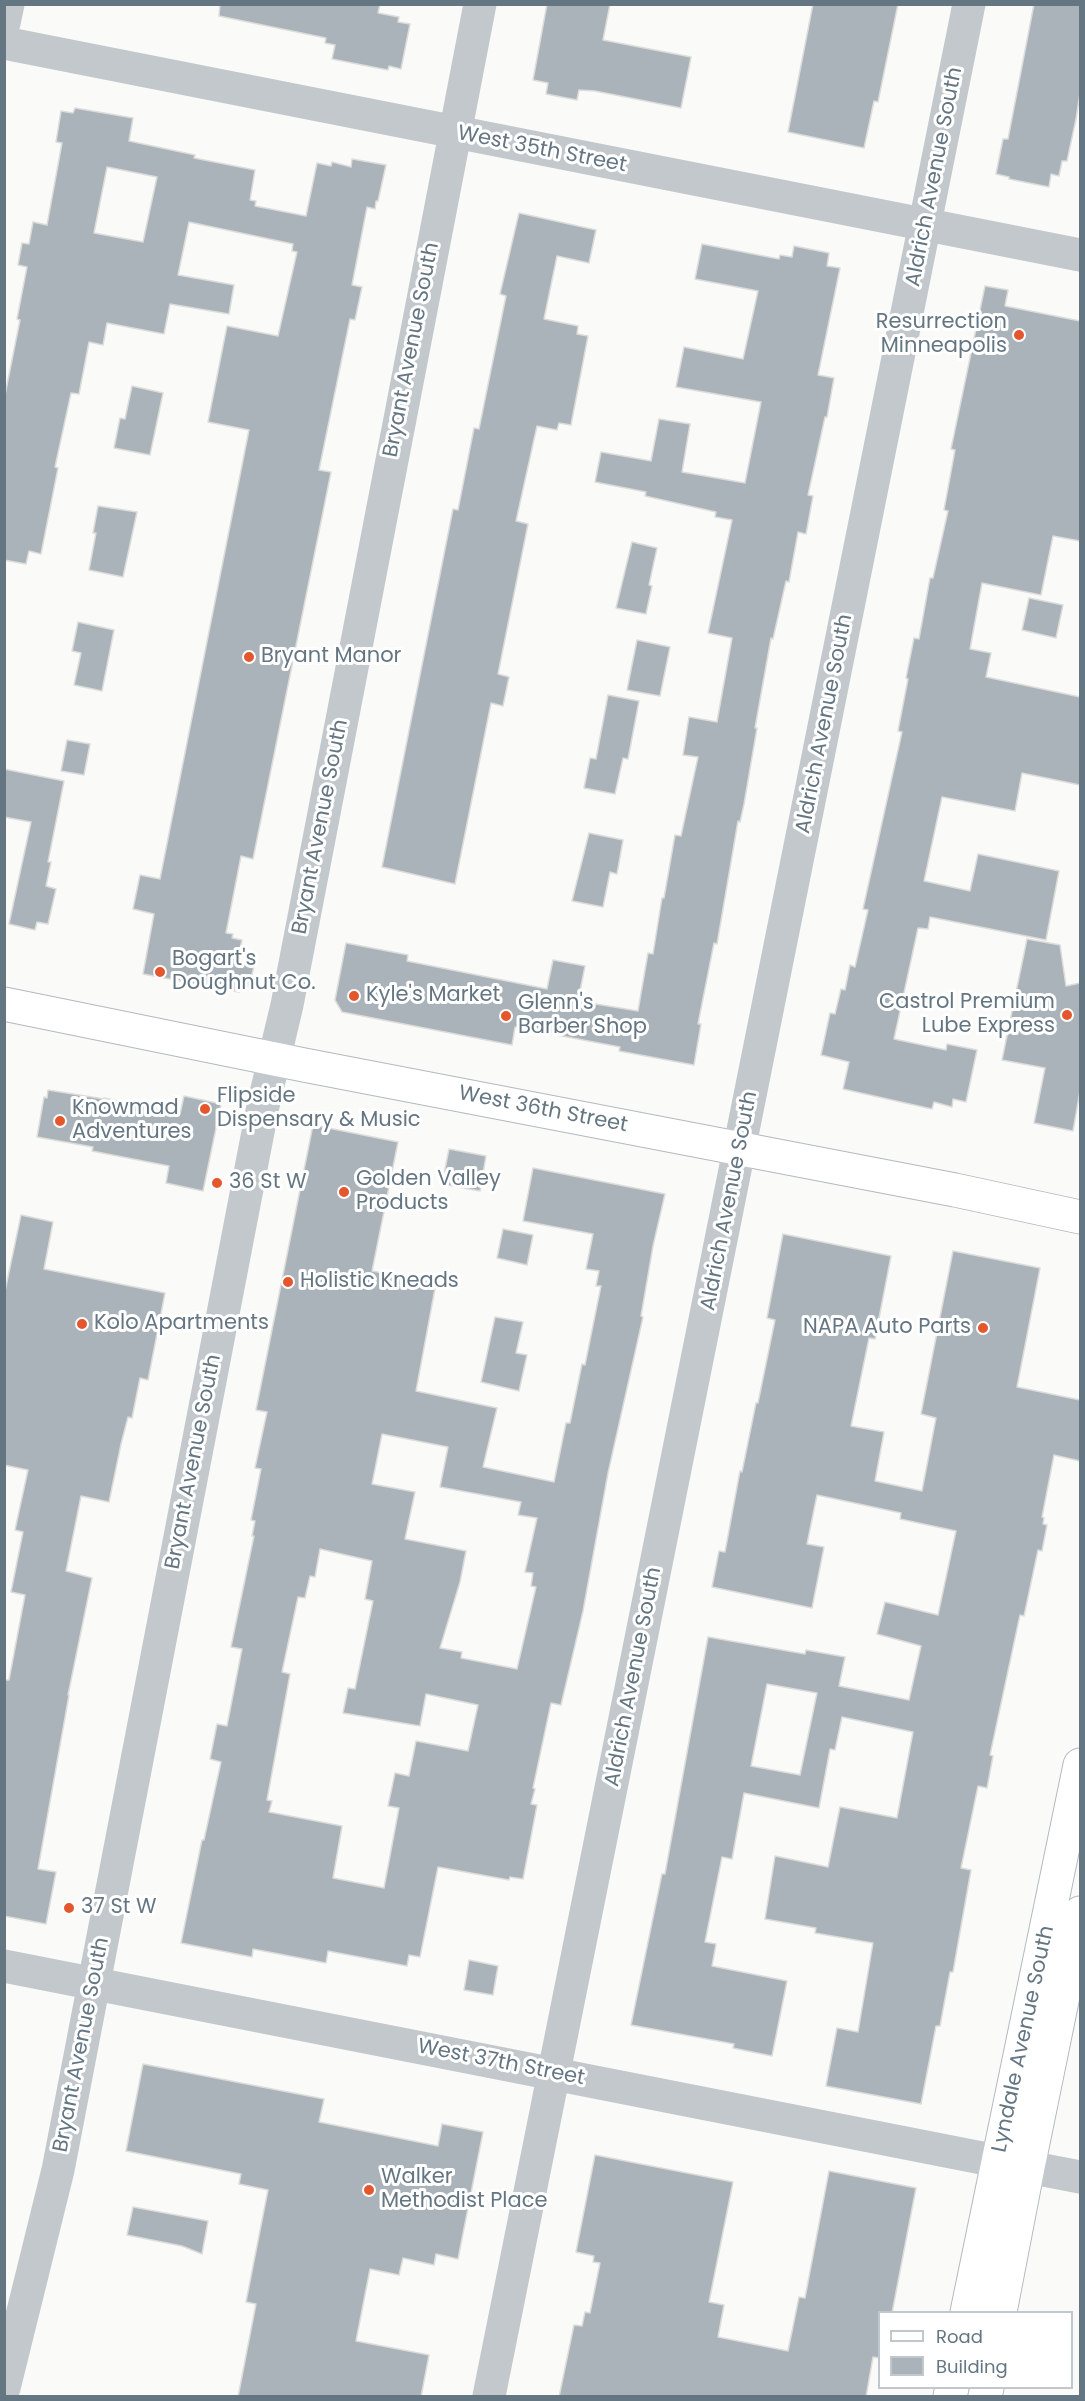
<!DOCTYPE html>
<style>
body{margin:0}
#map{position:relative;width:1085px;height:2401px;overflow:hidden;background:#fafaf8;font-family:Poppins,sans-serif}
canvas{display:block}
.frame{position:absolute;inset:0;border:6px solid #657683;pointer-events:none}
.legend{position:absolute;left:878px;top:2311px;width:195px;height:78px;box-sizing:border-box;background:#fff;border:2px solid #c1c8cd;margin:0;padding:8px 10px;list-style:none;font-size:18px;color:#657683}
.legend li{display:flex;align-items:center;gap:12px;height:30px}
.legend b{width:30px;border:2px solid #c1c8cd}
</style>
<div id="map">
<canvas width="1085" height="2401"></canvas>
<div class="frame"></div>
<ul class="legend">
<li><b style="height:8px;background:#fff"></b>Road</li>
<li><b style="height:16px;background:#aab3b9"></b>Building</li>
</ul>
</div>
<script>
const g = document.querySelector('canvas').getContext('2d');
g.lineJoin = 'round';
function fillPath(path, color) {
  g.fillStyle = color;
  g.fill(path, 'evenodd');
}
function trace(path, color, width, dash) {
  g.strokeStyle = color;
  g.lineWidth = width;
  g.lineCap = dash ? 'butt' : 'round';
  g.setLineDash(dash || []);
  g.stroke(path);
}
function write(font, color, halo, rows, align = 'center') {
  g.font = font + ' Poppins,sans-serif';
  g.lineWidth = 6;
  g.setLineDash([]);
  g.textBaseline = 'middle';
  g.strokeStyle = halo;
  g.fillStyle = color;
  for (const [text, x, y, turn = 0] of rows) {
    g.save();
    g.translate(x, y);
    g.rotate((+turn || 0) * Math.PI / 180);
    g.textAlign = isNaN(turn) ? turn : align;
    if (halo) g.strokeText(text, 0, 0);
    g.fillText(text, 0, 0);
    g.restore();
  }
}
const building = new Path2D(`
 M 220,4 L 380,4 L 378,13 L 399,17 L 398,22 L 410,24 L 401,69 L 389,66 L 388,70 L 332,59 L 335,45 L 325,43 L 326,38 L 219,16 Z
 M 547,4 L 610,4 L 603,40 L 691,57 L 681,108 L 595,91 L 579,90 L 577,100 L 546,94 L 548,83 L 533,80 Z
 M 813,4 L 898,4 L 878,102 L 874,101 L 864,148 L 788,132 Z
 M 1034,4 L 1080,4 L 1080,93 L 1076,119 L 1067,161 L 1062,161 L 1059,176 L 1051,174 L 1049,187 L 1009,179 L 1009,177 L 996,174 L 1003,139 L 1008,139 Z
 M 75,108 L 133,118 L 129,141 L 195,155 L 194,158 L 255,170 L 250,200 L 256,201 L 255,206 L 306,216 L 317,163 L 331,166 L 332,162 L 351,167 L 352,159 L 386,165 L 378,201 L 376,201 L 375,209 L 367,207 L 352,285 L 362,287 L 355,320 L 350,319 L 319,470 L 331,472 L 253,859 L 241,856 L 226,933 L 233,934 L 232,938 L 242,940 L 237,962 L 254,966 L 249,987 L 239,992 L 143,974 L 154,914 L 133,909 L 140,875 L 160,879 L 249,430 L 208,422 L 227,326 L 278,336 L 297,252 L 292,251 L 293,244 L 189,222 L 178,275 L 234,285 L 229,314 L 170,304 L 164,334 L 107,323 L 103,345 L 89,342 L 79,394 L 71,393 L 55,467 L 58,468 L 41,554 L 29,551 L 26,564 L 4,560 L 4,400 L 20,320 L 17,319 L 27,267 L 18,265 L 22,243 L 29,244 L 33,222 L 47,225 L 62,143 L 56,142 L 61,111 L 73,113 ZM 107,167 L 157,177 L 143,242 L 94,233 Z
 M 519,213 L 596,230 L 589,263 L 557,256 L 544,319 L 578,326 L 577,334 L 588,336 L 571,425 L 559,423 L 557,430 L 537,426 L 516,521 L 528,524 L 498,674 L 509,677 L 503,706 L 491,703 L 455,884 L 382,867 L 453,509 L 458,510 L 474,428 L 479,429 L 506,296 L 500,294 Z
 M 702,244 L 779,259 L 780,255 L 792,257 L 794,246 L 829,253 L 827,266 L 840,268 L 818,375 L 834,378 L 827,417 L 825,417 L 808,495 L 813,496 L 806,534 L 798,532 L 789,582 L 786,581 L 773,639 L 771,638 L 755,728 L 757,728 L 744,804 L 740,822 L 738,821 L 717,944 L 714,943 L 698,1024 L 701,1024 L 694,1065 L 619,1051 L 620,1047 L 515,1027 L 512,1045 L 342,1012 L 335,1000 L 346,943 L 408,955 L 407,961 L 547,989 L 553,960 L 585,966 L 578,1001 L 638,1011 L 648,953 L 653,954 L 662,898 L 664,898 L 675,835 L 681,836 L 698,757 L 683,755 L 689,717 L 717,722 L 732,638 L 708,633 L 732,520 L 715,517 L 716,512 L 645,496 L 646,492 L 595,482 L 601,452 L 651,461 L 659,419 L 690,424 L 682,472 L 745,483 L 761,402 L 676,387 L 684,347 L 743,359 L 758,291 L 695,279 Z
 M 985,286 L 1008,290 L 1005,306 L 1080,321 L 1080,541 L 1053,536 L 1041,595 L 982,583 L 970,649 L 991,653 L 986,677 L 1080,697 L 1080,785 L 1022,773 L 1015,811 L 942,797 L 924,881 L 970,891 L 978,854 L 1059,871 L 1046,940 L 930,917 L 928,929 L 918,928 L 894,1039 L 946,1050 L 947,1044 L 977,1050 L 966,1102 L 953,1099 L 952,1107 L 934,1102 L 932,1109 L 843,1089 L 849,1062 L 821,1055 L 830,1013 L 835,1014 L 841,989 L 845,990 L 850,965 L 855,967 L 868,910 L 863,909 L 902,732 L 898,731 L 908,679 L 906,678 L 914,638 L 919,639 L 930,578 L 933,578 L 948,511 L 944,510 L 955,450 L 951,449 Z
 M 132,386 L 163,393 L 150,455 L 114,448 L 120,418 L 125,419 Z
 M 98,506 L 137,512 L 123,577 L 89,570 L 96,533 L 93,533 Z
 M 632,542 L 657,548 L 649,585 L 652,586 L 646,614 L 616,608 Z
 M 1029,598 L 1063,605 L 1056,638 L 1022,630 Z
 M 78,622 L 114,630 L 102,691 L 74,685 L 81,653 L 72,651 Z
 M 637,640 L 670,647 L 660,696 L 627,690 Z
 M 608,695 L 639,701 L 628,759 L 623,758 L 615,794 L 584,788 L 590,758 L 596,759 Z
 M 67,740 L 90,744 L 84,775 L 61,771 Z
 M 4,769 L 64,781 L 48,862 L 51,862 L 46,886 L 56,889 L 48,924 L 37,922 L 35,930 L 9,924 L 31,822 L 4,817 Z
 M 589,833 L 623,840 L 617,874 L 610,872 L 603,907 L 572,901 Z
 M 1027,939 L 1060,945 L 1066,986 L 1080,983 L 1080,1091 L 1073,1131 L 1034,1123 L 1045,1068 L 1002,1060 Z
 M 48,1090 L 104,1099 L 104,1098 L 180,1114 L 184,1096 L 221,1104 L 203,1191 L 166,1183 L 169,1166 L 92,1151 L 93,1147 L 37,1137 L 44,1097 L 47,1098 Z
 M 313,1125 L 398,1142 L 372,1271 L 436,1283 L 416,1391 L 497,1408 L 483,1467 L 554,1482 L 566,1423 L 570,1423 L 582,1364 L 585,1365 L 601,1286 L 596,1286 L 599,1271 L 586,1269 L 593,1234 L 523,1221 L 533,1168 L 665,1194 L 653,1246 L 641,1316 L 643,1317 L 608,1473 L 583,1611 L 561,1705 L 551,1703 L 533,1788 L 535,1789 L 531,1804 L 537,1805 L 523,1879 L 510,1877 L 509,1880 L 438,1867 L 420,1957 L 409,1955 L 407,1966 L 328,1951 L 326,1963 L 253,1949 L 252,1957 L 181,1943 L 202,1840 L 204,1840 L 221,1762 L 210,1759 L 217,1724 L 227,1726 L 242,1649 L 231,1647 L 254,1536 L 252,1536 L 255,1521 L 251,1520 L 261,1469 L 255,1468 L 267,1412 L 256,1410 ZM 382,1434 L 448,1447 L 440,1487 L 521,1502 L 518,1515 L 537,1518 L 525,1572 L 533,1573 L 531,1586 L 536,1587 L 517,1669 L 461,1658 L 462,1652 L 440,1648 L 460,1582 L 466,1551 L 405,1539 L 415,1492 L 372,1484 ZM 320,1549 L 372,1561 L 365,1599 L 373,1601 L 355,1689 L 348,1688 L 343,1713 L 420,1726 L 426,1694 L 478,1705 L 468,1751 L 416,1741 L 409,1776 L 395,1773 L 388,1806 L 399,1808 L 384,1888 L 333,1878 L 342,1826 L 269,1812 L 272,1801 L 267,1800 L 290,1674 L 282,1672 L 298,1597 L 305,1598 L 310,1576 L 315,1577 Z
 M 449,1149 L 486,1156 L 480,1191 L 442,1184 Z
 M 21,1215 L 53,1222 L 44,1269 L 165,1293 L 148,1380 L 140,1378 L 132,1418 L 128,1417 L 121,1444 L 109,1502 L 81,1496 L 66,1571 L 92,1578 L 68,1695 L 69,1695 L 38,1869 L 56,1872 L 46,1924 L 4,1916 L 4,1680 L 9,1680 L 25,1595 L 11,1592 L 23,1532 L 15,1530 L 28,1470 L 4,1465 L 4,1296 Z
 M 503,1229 L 533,1235 L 527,1265 L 497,1258 Z
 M 783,1234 L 891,1256 L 875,1339 L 869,1338 L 851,1426 L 884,1432 L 875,1481 L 922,1491 L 936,1418 L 921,1414 L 953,1251 L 1040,1268 L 1017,1387 L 1080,1400 L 1080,1461 L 1054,1455 L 1042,1517 L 1044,1518 L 1043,1524 L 1047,1525 L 1042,1551 L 1038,1550 L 1024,1616 L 1020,1615 L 990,1755 L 993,1756 L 987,1788 L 978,1786 L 961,1868 L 971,1870 L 960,1932 L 953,1972 L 950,1972 L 940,2026 L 936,2026 L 921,2104 L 826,2086 L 837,2028 L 858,2032 L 873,1943 L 815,1933 L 816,1928 L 765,1919 L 775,1856 L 828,1867 L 840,1807 L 897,1818 L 913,1732 L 842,1717 L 835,1750 L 830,1749 L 819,1808 L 744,1793 L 732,1859 L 722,1857 L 705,1942 L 716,1944 L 712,1966 L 787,1981 L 772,2056 L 733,2048 L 734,2044 L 631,2025 L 662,1874 L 665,1874 L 708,1637 L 805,1654 L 806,1650 L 845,1657 L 839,1686 L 909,1700 L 921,1646 L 877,1634 L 885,1602 L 938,1615 L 956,1531 L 900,1519 L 901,1513 L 817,1495 L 807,1544 L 824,1547 L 812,1608 L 712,1587 L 719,1551 L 725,1552 L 740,1471 L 742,1472 L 756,1403 L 758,1403 L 775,1320 L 767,1318 ZM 767,1684 L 817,1693 L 800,1775 L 751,1766 Z
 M 495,1317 L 523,1322 L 516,1353 L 527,1355 L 519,1391 L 481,1382 Z
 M 469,1960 L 498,1966 L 493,1995 L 464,1990 Z
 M 143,2064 L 324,2099 L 319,2122 L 438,2146 L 442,2124 L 483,2132 L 458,2259 L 436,2254 L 434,2265 L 403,2258 L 399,2275 L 370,2269 L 356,2341 L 429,2355 L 421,2397 L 238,2397 L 256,2304 L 246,2302 L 268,2190 L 239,2184 L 241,2174 L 126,2151 Z
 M 595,2155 L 733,2182 L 709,2302 L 724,2305 L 718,2337 L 788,2351 L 799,2297 L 805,2298 L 829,2171 L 916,2188 L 892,2313 L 879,2313 L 879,2358 L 873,2357 L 866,2397 L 559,2397 L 574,2325 L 582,2326 L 585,2312 L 590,2313 L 600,2263 L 593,2262 L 594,2256 L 576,2252 Z
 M 133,2207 L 208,2221 L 202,2254 L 182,2246 L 127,2235 Z`);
fillPath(building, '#aab3b9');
trace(building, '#dcdcda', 1.5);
const secondary = new Path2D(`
 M 4,1004 L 304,1065 L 955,1190 L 1080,1217
 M 967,2312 L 1080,1765
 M 1000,2312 L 1028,2167 L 1080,1913
 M 950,2396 L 952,2388
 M 985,2396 L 987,2388`);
trace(secondary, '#b3babf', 35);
trace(new Path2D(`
 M 4,23 L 8,4
 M 4,43 L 1080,255
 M 4,1966 L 997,2161
 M 1028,2167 L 1080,2177
 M 4,2388 L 58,2170 L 263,1106 L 287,1005 L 480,4
 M 489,2396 L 969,4`), '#c3c8cc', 33);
trace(secondary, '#fff', 33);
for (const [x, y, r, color] of [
 [1019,335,6,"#e4572e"],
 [249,657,6,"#e4572e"],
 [160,972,6,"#e4572e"],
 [354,996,6,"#e4572e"],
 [1067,1015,6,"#e4572e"],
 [506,1016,6,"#e4572e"],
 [205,1109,6,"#e4572e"],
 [60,1121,6,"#e4572e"],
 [217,1183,6,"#e4572e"],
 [344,1192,6,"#e4572e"],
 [288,1282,6,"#e4572e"],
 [82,1324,6,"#e4572e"],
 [983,1328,6,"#e4572e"],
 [69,1908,6,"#e4572e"],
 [369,2190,6,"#e4572e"]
]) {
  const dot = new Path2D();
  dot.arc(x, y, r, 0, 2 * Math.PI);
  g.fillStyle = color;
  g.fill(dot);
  trace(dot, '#fff', 2);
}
write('21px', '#657683', '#fff', [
 ["West 35th Street",542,150,11],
 ["Aldrich Avenue South",935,177,-79],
 ["Bryant Avenue South",412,350,-79],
 ["Aldrich Avenue South",825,724,-79],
 ["Bryant Avenue South",321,827,-79],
 ["West 36th Street",543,1110,11],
 ["Aldrich Avenue South",730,1201,-79],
 ["Bryant Avenue South",194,1462,-79],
 ["Aldrich Avenue South",634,1677,-79],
 ["Lyndale Avenue South",1024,2039,-78],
 ["Bryant Avenue South",82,2045,-79],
 ["West 37th Street",501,2063,11]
]);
write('21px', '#657683', '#fff', [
 ["Resurrection",1007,323,"right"],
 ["Minneapolis",1007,347,"right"],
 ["Bryant Manor",261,657],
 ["Bogart's",172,960],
 ["Doughnut Co.",172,984],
 ["Kyle's Market",366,996],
 ["Castrol Premium",1055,1003,"right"],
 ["Lube Express",1055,1027,"right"],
 ["Glenn's",518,1004],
 ["Barber Shop",518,1028],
 ["Flipside",217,1097],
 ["Dispensary & Music",217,1121],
 ["Knowmad",72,1109],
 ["Adventures",72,1133],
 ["Golden Valley",356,1180],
 ["Products",356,1204],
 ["36 St W",229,1183],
 ["Holistic Kneads",300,1282],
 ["Kolo Apartments",94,1324],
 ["NAPA Auto Parts",971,1328,"right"],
 ["37 St W",81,1908],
 ["Walker",381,2178],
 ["Methodist Place",381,2202]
], 'left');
</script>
